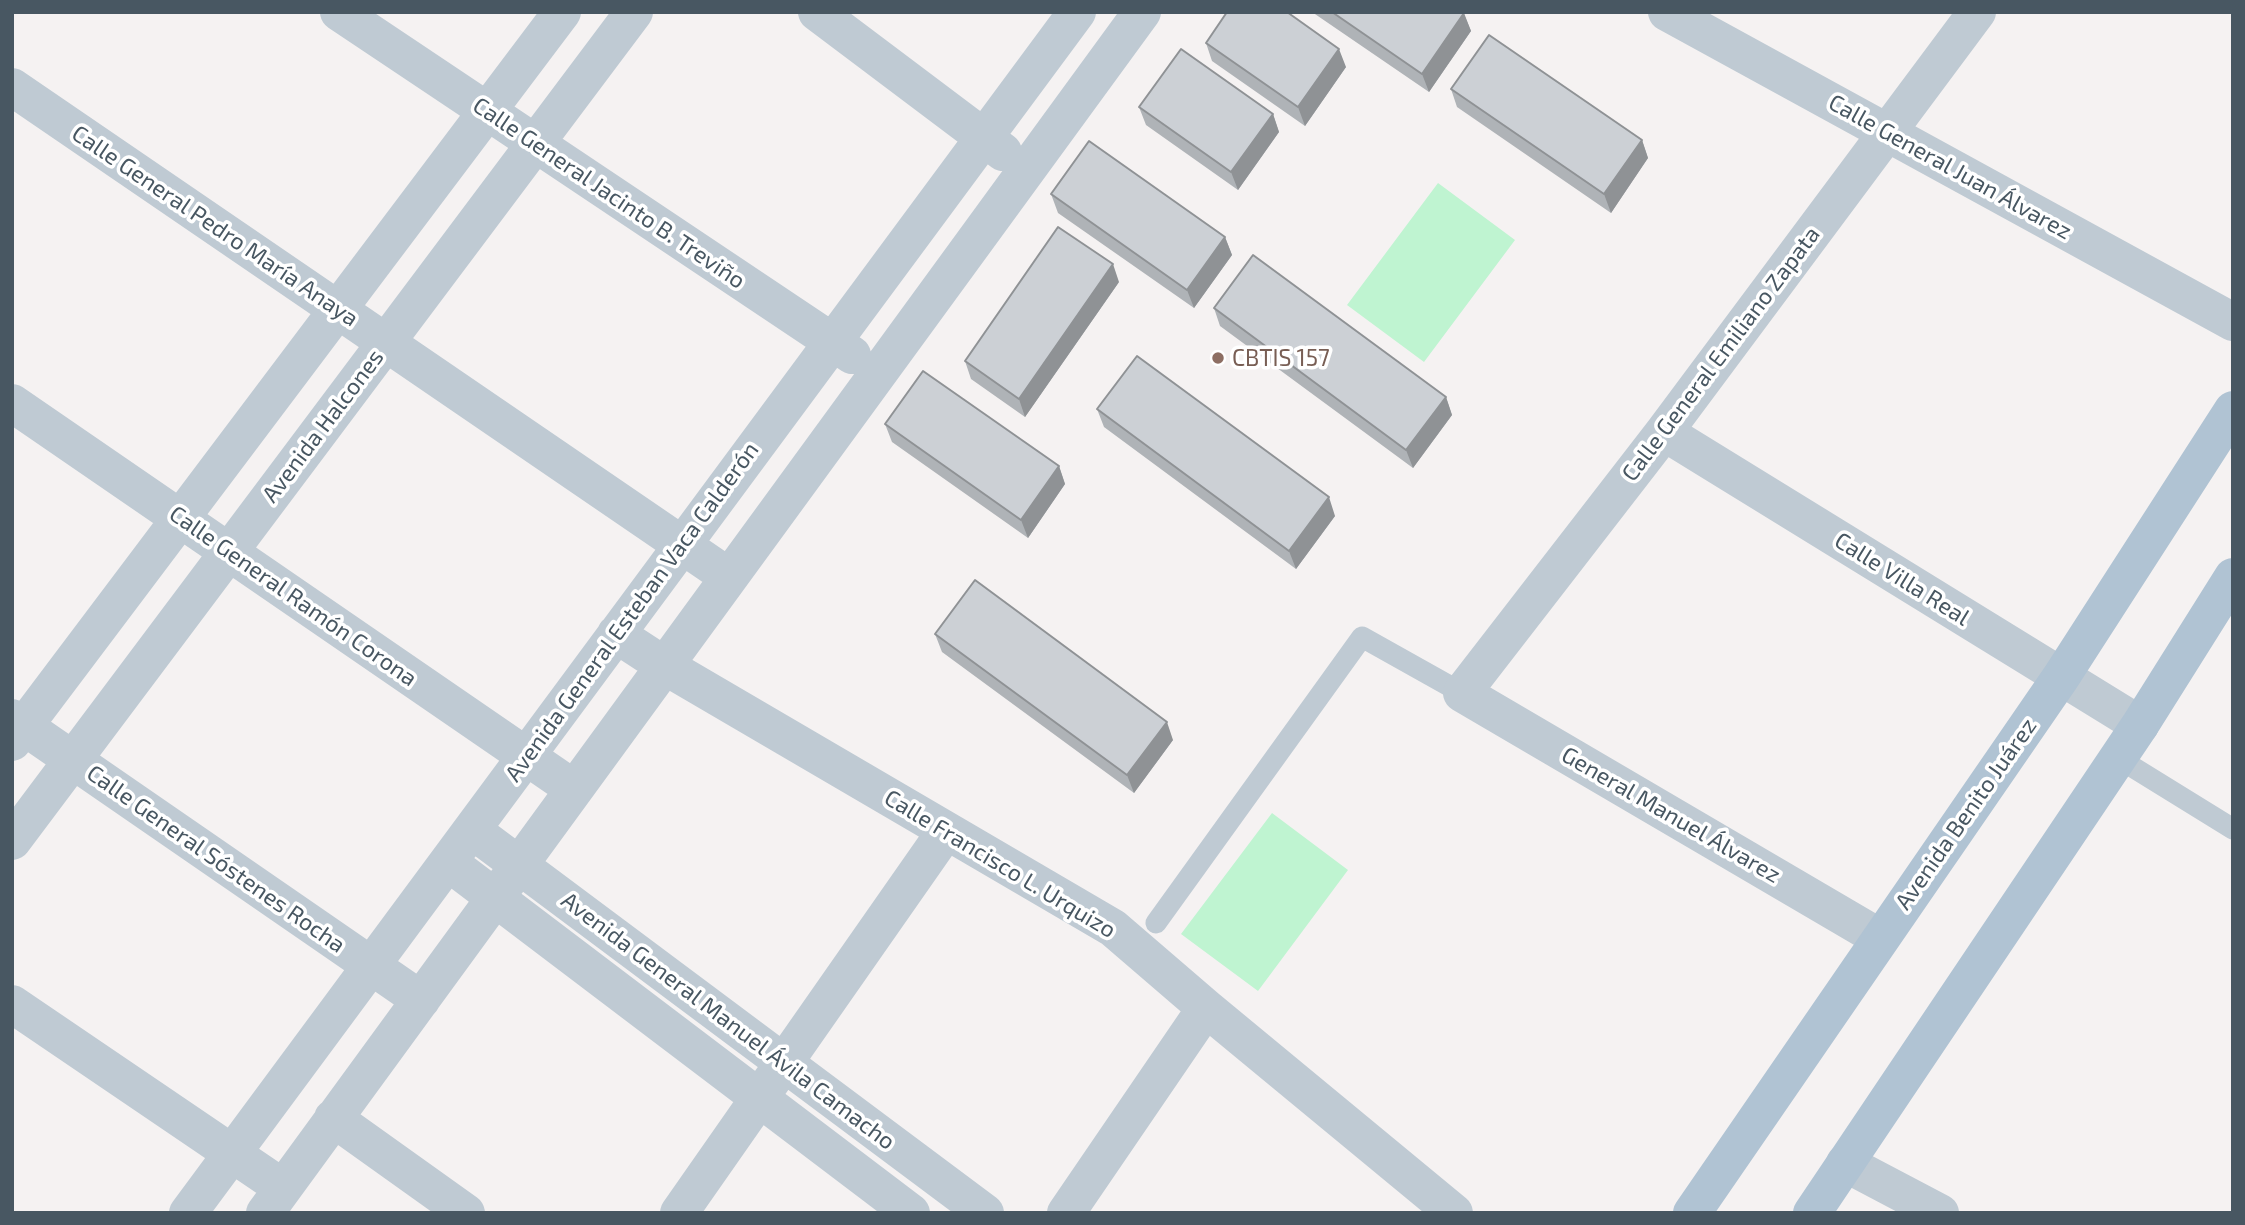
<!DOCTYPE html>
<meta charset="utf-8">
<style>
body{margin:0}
#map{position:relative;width:2245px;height:1225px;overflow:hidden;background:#f5f2f2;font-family:"Exo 2",sans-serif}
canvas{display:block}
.frame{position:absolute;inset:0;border:14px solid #485762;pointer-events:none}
</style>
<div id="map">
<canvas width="2245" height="1225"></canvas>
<div class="frame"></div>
</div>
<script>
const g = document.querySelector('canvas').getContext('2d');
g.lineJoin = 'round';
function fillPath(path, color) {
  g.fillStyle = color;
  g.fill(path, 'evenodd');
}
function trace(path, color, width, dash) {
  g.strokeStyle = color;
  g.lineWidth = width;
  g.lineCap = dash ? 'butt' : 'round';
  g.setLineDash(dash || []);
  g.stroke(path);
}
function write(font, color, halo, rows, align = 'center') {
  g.font = font + ' "Exo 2",sans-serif';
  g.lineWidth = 7;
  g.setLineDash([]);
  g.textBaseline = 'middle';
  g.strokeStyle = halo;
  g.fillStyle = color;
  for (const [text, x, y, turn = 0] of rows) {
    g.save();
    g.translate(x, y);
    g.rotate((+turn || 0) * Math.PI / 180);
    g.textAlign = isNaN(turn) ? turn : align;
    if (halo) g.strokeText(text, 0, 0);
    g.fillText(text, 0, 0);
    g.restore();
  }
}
fillPath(new Path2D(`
 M 1438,183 L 1515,240 L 1424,362 L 1347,305 Z
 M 1272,813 L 1348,870 L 1258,991 L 1181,934 Z`), '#bff4d1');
trace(new Path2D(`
 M 2118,758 L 2233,829
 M 1156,923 L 1362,637 L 1462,693`), '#bfcad3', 21);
trace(new Path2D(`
 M 339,12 L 852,355
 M 817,12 L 1003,152
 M 1667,12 L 2233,322
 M 12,87 L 729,577
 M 12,403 L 574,789
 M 1664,432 L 2140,725
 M 616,634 L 665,666 L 1113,928 L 1206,1008 L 1454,1213
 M 12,718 L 421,1000
 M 12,742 L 562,12
 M 472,830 L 985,1213
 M 12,841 L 634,12
 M 448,862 L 911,1213
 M 1880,938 L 1462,693 L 1664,432 L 1977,12
 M 12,1004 L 283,1188
 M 333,1118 L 466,1213
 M 1845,1163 L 1940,1213
 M 188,1213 L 1077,12
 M 265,1213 L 1142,12
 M 679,1213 L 946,831
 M 1066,1213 L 1206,1008`), '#bfcad3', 38);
trace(new Path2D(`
 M 1692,1213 L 2061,677 L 2233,410
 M 1812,1213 L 2140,725 L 2233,577`), '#b0c3d3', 38);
fillPath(new Path2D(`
 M 1312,12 L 1463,12 L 1471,31 L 1429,92 Z
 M 1206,43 L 1346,67 L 1305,126 L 1212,61 Z
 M 1451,89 L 1642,140 L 1648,158 L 1611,213 L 1457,107 Z
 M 1139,107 L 1273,114 L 1279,132 L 1238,190 L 1146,125 Z
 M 1051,194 L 1225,237 L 1232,255 L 1194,308 L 1058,213 Z
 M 1119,282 L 1025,417 L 971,379 L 965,361 Z
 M 1214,308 L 1446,397 L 1452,415 L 1413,468 L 1220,326 Z
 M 1097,409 L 1335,516 L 1296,569 L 1104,427 Z
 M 885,424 L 1059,466 L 1065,484 L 1028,538 L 892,442 Z
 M 935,634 L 1173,740 L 1134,793 L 942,652 Z`), '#afb3b7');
fillPath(new Path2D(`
 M 1464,13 L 1471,31 L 1429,92 L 1422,74 Z
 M 1339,49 L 1346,67 L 1305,126 L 1298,107 Z
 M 1273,114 L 1279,132 L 1238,190 L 1231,172 Z
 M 1642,140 L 1648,158 L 1611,213 L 1604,194 Z
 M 1225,237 L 1232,255 L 1194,308 L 1187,290 Z
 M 1113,264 L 1119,282 L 1025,417 L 1019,399 Z
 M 1446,397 L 1452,415 L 1413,468 L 1406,450 Z
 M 1059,466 L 1065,484 L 1028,538 L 1021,520 Z
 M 1329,497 L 1335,516 L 1296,569 L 1289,551 Z
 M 1167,722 L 1173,740 L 1134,793 L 1127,775 Z`), '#8f9295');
const building = new Path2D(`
 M 1227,12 L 1287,12 L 1339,49 L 1298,107 L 1206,43 Z
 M 1332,12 L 1463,12 L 1464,13 L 1422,74 Z
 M 1489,35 L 1642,140 L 1604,194 L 1451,89 Z
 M 1181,49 L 1273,114 L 1231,172 L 1139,107 Z
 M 1089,141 L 1225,237 L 1187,290 L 1051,194 Z
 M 1058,227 L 1113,264 L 1019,399 L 965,361 Z
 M 1253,255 L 1446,397 L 1406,450 L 1214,308 Z
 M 1137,356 L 1329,497 L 1289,551 L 1097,409 Z
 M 923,371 L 1059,466 L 1021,520 L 885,424 Z
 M 975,580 L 1167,722 L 1127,775 L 935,634 Z`);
fillPath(building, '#ccd0d5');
trace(building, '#8f9295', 2);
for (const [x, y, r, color] of [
 [1218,358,7,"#8d6e63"]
]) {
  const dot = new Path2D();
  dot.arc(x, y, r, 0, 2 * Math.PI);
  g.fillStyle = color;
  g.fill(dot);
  trace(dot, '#fff', 2.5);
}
write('23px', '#485762', '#fff', [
 ["Calle General Juan Álvarez",1950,167,29],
 ["Calle General Jacinto B. Treviño",609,193,34],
 ["Calle General Pedro María Anaya",215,226,34],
 ["Calle General Emiliano Zapata",1721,354,-53],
 ["Avenida Halcones",323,426,-53],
 ["Calle Villa Real",1902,579,32],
 ["Calle General Ramón Corona",293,596,35],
 ["Avenida General Esteban Vaca Calderón",632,612,-54],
 ["Avenida Benito Juárez",1966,814,-55],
 ["General Manuel Álvarez",1671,815,30],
 ["Calle General Sóstenes Rocha",216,859,35],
 ["Calle Francisco L. Urquizo",1000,864,31],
 ["Avenida General Manuel Ávila Camacho",728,1021,37]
]);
write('23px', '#785e54', '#fff', [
 ["CBTIS 157",1232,358]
], 'left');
</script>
